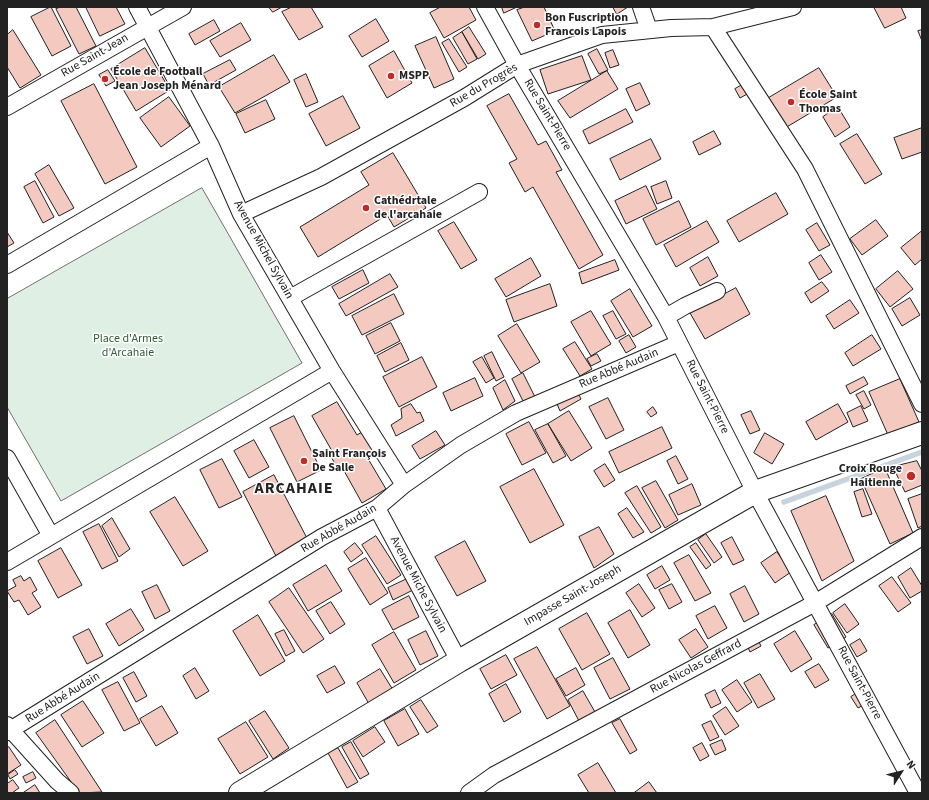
<!DOCTYPE html>
<meta charset="utf-8">
<style>
body{margin:0}
#map{position:relative;width:929px;height:800px;overflow:hidden;background:#fff;font-family:"Source Sans 3",sans-serif}
canvas{display:block}
.frame{position:absolute;inset:0;border:8px solid #222;pointer-events:none}
.north{position:absolute;left:881px;top:752px;width:40px;height:40px;-webkit-text-stroke:3px #fff;paint-order:stroke;rotate:54deg;font-size:11px;font-weight:700;line-height:16px;text-align:center;color:#222}
.north::after{content:'';display:block;margin:auto;width:14px;height:18px;background:#222;clip-path:polygon(50% 0,100% 100%,50% 72%,0 100%)}
</style>
<div id="map">
<canvas width="929" height="800"></canvas>
<div class="frame"></div>
<div class="north">N</div>
</div>
<script>
const g = document.querySelector('canvas').getContext('2d');
g.lineJoin = 'round';
function fillPath(path, color) {
  g.fillStyle = color;
  g.fill(path, 'evenodd');
}
function trace(path, color, width, dash) {
  g.strokeStyle = color;
  g.lineWidth = width;
  g.lineCap = dash ? 'butt' : 'round';
  g.setLineDash(dash || []);
  g.stroke(path);
}
function write(font, color, halo, rows, align = 'center') {
  g.font = font + ' "Source Sans 3",sans-serif';
  g.lineWidth = 3;
  g.setLineDash([]);
  g.textBaseline = 'middle';
  g.strokeStyle = halo;
  g.fillStyle = color;
  for (const [text, x, y, turn = 0] of rows) {
    g.save();
    g.translate(x, y);
    g.rotate((+turn || 0) * Math.PI / 180);
    g.textAlign = isNaN(turn) ? turn : align;
    if (halo) g.strokeText(text, 0, 0);
    g.fillText(text, 0, 0);
    g.restore();
  }
}
const green = new Path2D(`
 M 202,188 L 302,363 L 61,501 L 7,407 L 7,299 Z`);
fillPath(green, '#e0efe3');
trace(green, '#6f6f6f', 1);
trace(new Path2D(`
 M 784,502 L 922,452`), '#c7d3dd', 5.5);
const building = new Path2D(`
 M 51,7 L 71,46 L 52,56 L 31,17 Z
 M 61,7 L 76,7 L 96,46 L 79,54 L 56,9 Z
 M 86,7 L 116,7 L 125,24 L 100,36 Z
 M 269,7 L 282,7 L 273,12 Z
 M 292,7 L 311,7 L 323,27 L 299,40 L 282,12 Z
 M 441,7 L 469,7 L 476,20 L 444,38 L 430,13 Z
 M 502,7 L 517,7 L 504,13 Z
 M 525,7 L 544,7 L 555,31 L 532,41 L 517,10 Z
 M 613,7 L 628,7 L 617,14 Z
 M 874,7 L 901,7 L 906,18 L 885,28 Z
 M 376,19 L 389,41 L 362,57 L 349,36 Z
 M 214,20 L 220,31 L 195,45 L 189,34 Z
 M 241,23 L 251,40 L 220,57 L 210,41 Z
 M 469,27 L 486,54 L 478,59 L 462,32 Z
 M 13,30 L 41,75 L 20,88 L 7,67 L 7,35 Z
 M 922,30 L 922,41 L 918,31 Z
 M 462,32 L 477,59 L 468,64 L 453,38 Z
 M 436,37 L 454,79 L 434,88 L 415,46 Z
 M 449,39 L 467,67 L 459,72 L 442,43 Z
 M 145,48 L 170,90 L 136,111 L 111,69 Z
 M 597,49 L 608,70 L 599,74 L 588,54 Z
 M 613,50 L 619,65 L 610,68 L 605,53 Z
 M 394,51 L 412,83 L 387,98 L 369,66 Z
 M 274,55 L 290,82 L 235,113 L 219,87 Z
 M 582,56 L 591,80 L 548,94 L 540,70 Z
 M 230,60 L 236,70 L 209,85 L 203,74 Z
 M 819,68 L 837,97 L 785,128 L 767,99 Z
 M 108,70 L 115,81 L 106,86 L 99,75 Z
 M 607,71 L 618,89 L 570,118 L 558,101 Z
 M 306,74 L 318,102 L 306,107 L 294,80 Z
 M 640,83 L 650,104 L 636,111 L 626,89 Z
 M 94,84 L 137,167 L 105,184 L 61,101 Z
 M 744,84 L 749,93 L 740,98 L 735,89 Z
 M 509,94 L 538,145 L 546,141 L 562,170 L 556,172 L 603,255 L 579,269 L 533,187 L 525,192 L 509,163 L 517,159 L 487,106 Z
 M 343,96 L 360,128 L 326,146 L 309,114 Z
 M 169,97 L 190,126 L 161,147 L 140,118 Z
 M 266,100 L 275,119 L 245,133 L 236,114 Z
 M 838,107 L 850,127 L 835,137 L 823,117 Z
 M 626,109 L 633,122 L 589,144 L 583,131 Z
 M 922,128 L 922,152 L 902,159 L 894,138 Z
 M 714,131 L 721,144 L 699,155 L 693,142 Z
 M 857,134 L 882,174 L 865,184 L 840,144 Z
 M 651,139 L 661,159 L 620,180 L 610,159 Z
 M 393,153 L 426,208 L 394,227 L 387,215 L 318,257 L 300,227 L 369,185 L 361,172 Z
 M 49,165 L 74,208 L 59,216 L 35,174 Z
 M 35,181 L 54,217 L 43,223 L 24,187 Z
 M 666,181 L 672,198 L 657,204 L 651,187 Z
 M 646,186 L 657,209 L 626,224 L 615,201 Z
 M 776,193 L 788,214 L 739,242 L 727,221 Z
 M 679,201 L 691,227 L 656,245 L 643,219 Z
 M 876,220 L 888,236 L 862,255 L 850,239 Z
 M 707,221 L 719,242 L 676,267 L 664,245 Z
 M 454,222 L 477,260 L 461,269 L 438,231 Z
 M 817,223 L 830,245 L 819,251 L 806,230 Z
 M 922,231 L 922,259 L 915,265 L 901,248 Z
 M 7,232 L 14,243 L 7,247 Z
 M 821,255 L 832,272 L 819,280 L 809,263 Z
 M 708,257 L 718,276 L 700,286 L 690,268 Z
 M 531,258 L 541,276 L 506,297 L 495,279 Z
 M 615,260 L 619,270 L 582,284 L 579,273 Z
 M 363,270 L 369,283 L 339,299 L 332,287 Z
 M 898,271 L 913,289 L 890,307 L 876,289 Z
 M 390,274 L 398,287 L 346,316 L 339,304 Z
 M 822,282 L 829,291 L 811,303 L 805,293 Z
 M 550,284 L 557,306 L 514,322 L 506,300 Z
 M 736,288 L 750,314 L 705,339 L 690,313 Z
 M 630,289 L 652,326 L 633,337 L 611,301 Z
 M 394,294 L 404,314 L 362,335 L 352,316 Z
 M 910,298 L 920,315 L 902,326 L 892,309 Z
 M 850,300 L 859,313 L 834,329 L 826,316 Z
 M 591,311 L 611,344 L 591,356 L 571,322 Z
 M 613,311 L 626,334 L 616,339 L 603,316 Z
 M 391,323 L 400,341 L 375,354 L 366,336 Z
 M 517,324 L 540,362 L 521,373 L 498,336 Z
 M 629,335 L 636,347 L 626,353 L 619,341 Z
 M 872,335 L 881,349 L 853,366 L 845,353 Z
 M 575,342 L 592,369 L 580,376 L 563,349 Z
 M 401,343 L 409,360 L 385,372 L 377,356 Z
 M 492,352 L 504,377 L 496,381 L 484,356 Z
 M 597,354 L 601,361 L 591,366 L 587,359 Z
 M 422,357 L 437,387 L 399,407 L 383,377 Z
 M 482,357 L 494,378 L 486,383 L 473,362 Z
 M 523,373 L 536,399 L 525,405 L 512,379 Z
 M 864,377 L 868,384 L 850,394 L 846,386 Z
 M 475,378 L 483,396 L 451,411 L 443,393 Z
 M 900,379 L 919,422 L 888,435 L 869,392 Z
 M 505,380 L 515,401 L 503,410 L 493,388 Z
 M 864,391 L 871,405 L 864,409 L 856,395 Z
 M 578,393 L 581,399 L 560,411 L 557,404 Z
 M 608,398 L 624,430 L 606,439 L 589,407 Z
 M 337,402 L 357,435 L 362,432 L 374,453 L 367,457 L 386,489 L 362,503 L 343,469 L 339,471 L 329,453 L 332,451 L 312,416 Z
 M 411,404 L 417,413 L 420,412 L 424,421 L 396,436 L 391,425 L 402,418 L 401,409 Z
 M 838,404 L 848,422 L 816,440 L 806,422 Z
 M 861,406 L 868,421 L 853,427 L 847,413 Z
 M 653,407 L 657,413 L 651,417 L 647,412 Z
 M 569,411 L 592,448 L 571,461 L 548,424 Z
 M 751,411 L 760,430 L 750,434 L 741,415 Z
 M 294,416 L 321,470 L 297,482 L 270,428 Z
 M 529,422 L 546,453 L 522,465 L 506,434 Z
 M 548,424 L 566,456 L 553,463 L 535,430 Z
 M 662,427 L 672,448 L 619,473 L 609,452 Z
 M 436,431 L 445,445 L 420,459 L 412,446 Z
 M 765,433 L 784,444 L 772,464 L 754,453 Z
 M 254,440 L 269,467 L 249,478 L 234,451 Z
 M 676,456 L 688,479 L 678,484 L 667,461 Z
 M 222,459 L 242,497 L 219,508 L 200,470 Z
 M 917,461 L 922,471 L 922,485 L 905,492 L 893,467 Z
 M 605,464 L 615,480 L 604,487 L 594,471 Z
 M 885,468 L 913,533 L 890,544 L 861,479 Z
 M 534,469 L 564,525 L 530,543 L 500,487 Z
 M 274,475 L 309,542 L 277,558 L 243,492 Z
 M 656,481 L 678,520 L 665,528 L 642,488 Z
 M 692,484 L 701,505 L 678,515 L 669,495 Z
 M 637,486 L 661,527 L 651,533 L 625,493 Z
 M 863,489 L 872,514 L 862,517 L 854,492 Z
 M 922,494 L 922,526 L 918,528 L 908,499 Z
 M 826,496 L 854,561 L 822,581 L 791,511 Z
 M 175,497 L 208,551 L 183,566 L 150,512 Z
 M 627,508 L 644,532 L 633,538 L 618,514 Z
 M 112,518 L 130,549 L 119,557 L 102,526 Z
 M 99,524 L 118,561 L 102,569 L 83,532 Z
 M 599,527 L 614,554 L 594,568 L 579,537 Z
 M 706,534 L 722,557 L 714,563 L 698,540 Z
 M 376,536 L 401,575 L 387,584 L 362,545 Z
 M 732,537 L 744,560 L 733,565 L 721,543 Z
 M 465,541 L 486,581 L 457,596 L 435,557 Z
 M 355,543 L 363,553 L 351,562 L 344,552 Z
 M 696,543 L 711,565 L 706,569 L 690,547 Z
 M 61,548 L 82,585 L 58,598 L 38,561 Z
 M 777,552 L 791,572 L 775,583 L 761,563 Z
 M 689,555 L 711,593 L 695,601 L 674,563 Z
 M 366,558 L 388,593 L 370,605 L 348,569 Z
 M 326,565 L 342,591 L 308,611 L 293,585 Z
 M 662,566 L 670,580 L 655,589 L 647,575 Z
 M 911,568 L 922,586 L 922,591 L 910,598 L 898,577 Z
 M 21,576 L 24,581 L 30,577 L 37,590 L 32,593 L 41,607 L 28,615 L 19,600 L 14,602 L 7,591 L 16,586 L 13,580 Z
 M 892,577 L 911,603 L 898,612 L 879,586 Z
 M 407,579 L 413,590 L 393,600 L 388,588 Z
 M 639,584 L 655,608 L 642,617 L 626,593 Z
 M 672,584 L 682,602 L 669,609 L 659,590 Z
 M 157,585 L 170,611 L 155,619 L 142,592 Z
 M 745,586 L 759,614 L 744,622 L 730,594 Z
 M 289,588 L 324,639 L 303,653 L 269,602 Z
 M 409,596 L 419,617 L 393,630 L 382,610 Z
 M 331,602 L 345,624 L 330,634 L 316,611 Z
 M 845,604 L 859,624 L 847,633 L 833,613 Z
 M 715,606 L 727,628 L 708,639 L 696,616 Z
 M 131,609 L 144,630 L 119,646 L 106,624 Z
 M 630,610 L 650,645 L 628,658 L 608,623 Z
 M 587,613 L 610,654 L 582,670 L 559,629 Z
 M 832,614 L 846,637 L 828,648 L 814,625 Z
 M 258,615 L 285,661 L 260,676 L 233,631 Z
 M 89,629 L 103,656 L 87,664 L 73,637 Z
 M 696,629 L 708,647 L 691,658 L 679,640 Z
 M 284,630 L 295,651 L 286,656 L 275,634 Z
 M 426,631 L 438,656 L 420,665 L 408,640 Z
 M 795,631 L 812,659 L 791,672 L 774,644 Z
 M 394,632 L 416,670 L 394,683 L 372,645 Z
 M 756,636 L 761,646 L 750,652 L 745,641 Z
 M 860,639 L 867,651 L 857,657 L 850,645 Z
 M 537,647 L 570,706 L 547,719 L 514,659 Z
 M 506,655 L 517,675 L 491,689 L 480,669 Z
 M 613,658 L 630,689 L 610,699 L 594,668 Z
 M 819,664 L 829,680 L 815,688 L 805,672 Z
 M 335,666 L 345,683 L 327,693 L 317,676 Z
 M 195,668 L 209,691 L 196,699 L 183,676 Z
 M 576,668 L 585,685 L 566,696 L 556,679 Z
 M 380,669 L 393,690 L 369,704 L 357,683 Z
 M 134,672 L 147,696 L 136,702 L 123,678 Z
 M 760,674 L 775,699 L 758,708 L 744,683 Z
 M 737,680 L 752,702 L 737,712 L 722,690 Z
 M 118,682 L 140,723 L 124,731 L 102,690 Z
 M 506,684 L 521,712 L 504,722 L 489,694 Z
 M 865,688 L 872,700 L 858,708 L 851,697 Z
 M 715,690 L 721,703 L 711,708 L 705,695 Z
 M 583,691 L 595,712 L 579,721 L 568,700 Z
 M 421,700 L 438,726 L 427,733 L 410,707 Z
 M 83,701 L 104,733 L 82,747 L 61,715 Z
 M 162,706 L 178,733 L 156,746 L 140,719 Z
 M 726,707 L 739,726 L 725,735 L 713,716 Z
 M 405,709 L 419,734 L 398,746 L 384,721 Z
 M 265,711 L 289,748 L 273,759 L 249,721 Z
 M 620,719 L 637,750 L 630,754 L 612,723 Z
 M 55,720 L 102,792 L 79,793 L 36,733 Z
 M 711,721 L 719,737 L 710,741 L 702,725 Z
 M 246,722 L 268,757 L 240,774 L 218,739 Z
 M 375,727 L 385,742 L 363,757 L 353,741 Z
 M 722,740 L 726,750 L 715,755 L 710,745 Z
 M 351,742 L 369,774 L 360,779 L 342,747 Z
 M 702,743 L 709,756 L 700,761 L 693,748 Z
 M 9,747 L 21,765 L 7,774 L 7,748 Z
 M 338,748 L 358,782 L 347,788 L 328,753 Z
 M 598,763 L 616,793 L 589,793 L 578,775 Z
 M 15,770 L 18,774 L 10,779 L 8,775 Z
 M 33,772 L 36,778 L 26,783 L 23,777 Z
 M 13,780 L 19,788 L 12,793 L 7,793 L 7,784 Z
 M 649,782 L 657,793 L 634,793 Z
 M 35,785 L 40,793 L 23,793 Z`);
fillPath(building, '#f3c9c0');
trace(building, '#222', 1);
const street = new Path2D(`
 M 137,7 L 211,146 L 241,214 L 332,371 L 404,485
 M 485,7 L 517,65 L 666,317 L 755,492 L 918,793
 M 641,7 L 649,30
 M 713,27 L 805,169 L 922,404
 M 7,107 L 183,7
 M 241,214 L 321,177 L 464,98 L 517,65 L 602,35 L 671,28 L 713,27 L 793,7
 M 7,265 L 211,146
 M 290,298 L 479,192
 M 666,317 L 685,306 L 717,291
 M 7,458 L 51,536
 M 377,508 L 459,661
 M 7,562 L 332,371
 M 7,725 L 11,730 L 57,781 L 71,793
 M 7,732 L 322,537 L 377,508 L 404,485 L 461,445 L 516,413 L 679,343
 M 469,793 L 494,775 L 815,603 L 922,537`);
const secondary = new Path2D(`
 M 240,793 L 459,661 L 755,492 L 922,433`);
trace(street, '#222', 18);
trace(secondary, '#222', 24);
trace(street, '#fff', 16);
trace(secondary, '#fff', 22);
for (const [x, y, r, color] of [
 [537,25,4,"#c62828"],
 [391,76,4,"#c62828"],
 [105,79,4,"#c62828"],
 [791,102,4,"#c62828"],
 [366,208,4,"#c62828"],
 [304,461,4,"#c62828"],
 [911,476,5,"#c62828"]
]) {
  const dot = new Path2D();
  dot.arc(x, y, r, 0, 2 * Math.PI);
  g.fillStyle = color;
  g.fill(dot);
  trace(dot, '#fff', 1.5);
}
write('bold 12px', '#222', '#fff', [
 ["Bon Fuscription",545,18],
 ["Francois Lapois",545,32],
 ["École de Football",113,72],
 ["Jean Joseph Ménard",113,86],
 ["MSPP",399,76],
 ["École Saint",799,95],
 ["Thomas",799,109],
 ["Cathédrtale",374,201],
 ["de l'arcahaie",374,215],
 ["Saint François",312,454],
 ["De Salle",312,468],
 ["Croix Rouge",902,469,"right"],
 ["Haitienne",902,483,"right"]
], 'left');
write('12px', '#222', '#fff', [
 ["Rue Saint-Jean",95,56,-30],
 ["Rue du Progrès",484,86,-30],
 ["Rue Saint-Pierre",547,115,59],
 ["Avenue Michel Sylvain",263,250,61],
 ["Rue Abbé Audain",619,369,-23],
 ["Rue Saint-Pierre",707,397,63],
 ["Rue Abbé Audain",339,529,-30],
 ["Avenue Miche Sylvain",418,585,62],
 ["Impasse Saint-Joseph",573,596,-30],
 ["Rue Nicolas Geffrard",696,667,-28],
 ["Rue Saint-Pierre",859,683,62],
 ["Rue Abbé Audain",63,698,-32]
]);
write('12px', '#2f5e38', '#fff', [
 ["Place d'Armes",128,339],
 ["d'Arcahaie",128,353]
]);
g.letterSpacing = '1px';
write('bold 16px', '#222', '#fff', [
 ["ARCAHAIE",294,489]
]);
g.letterSpacing = '0px';
</script>
